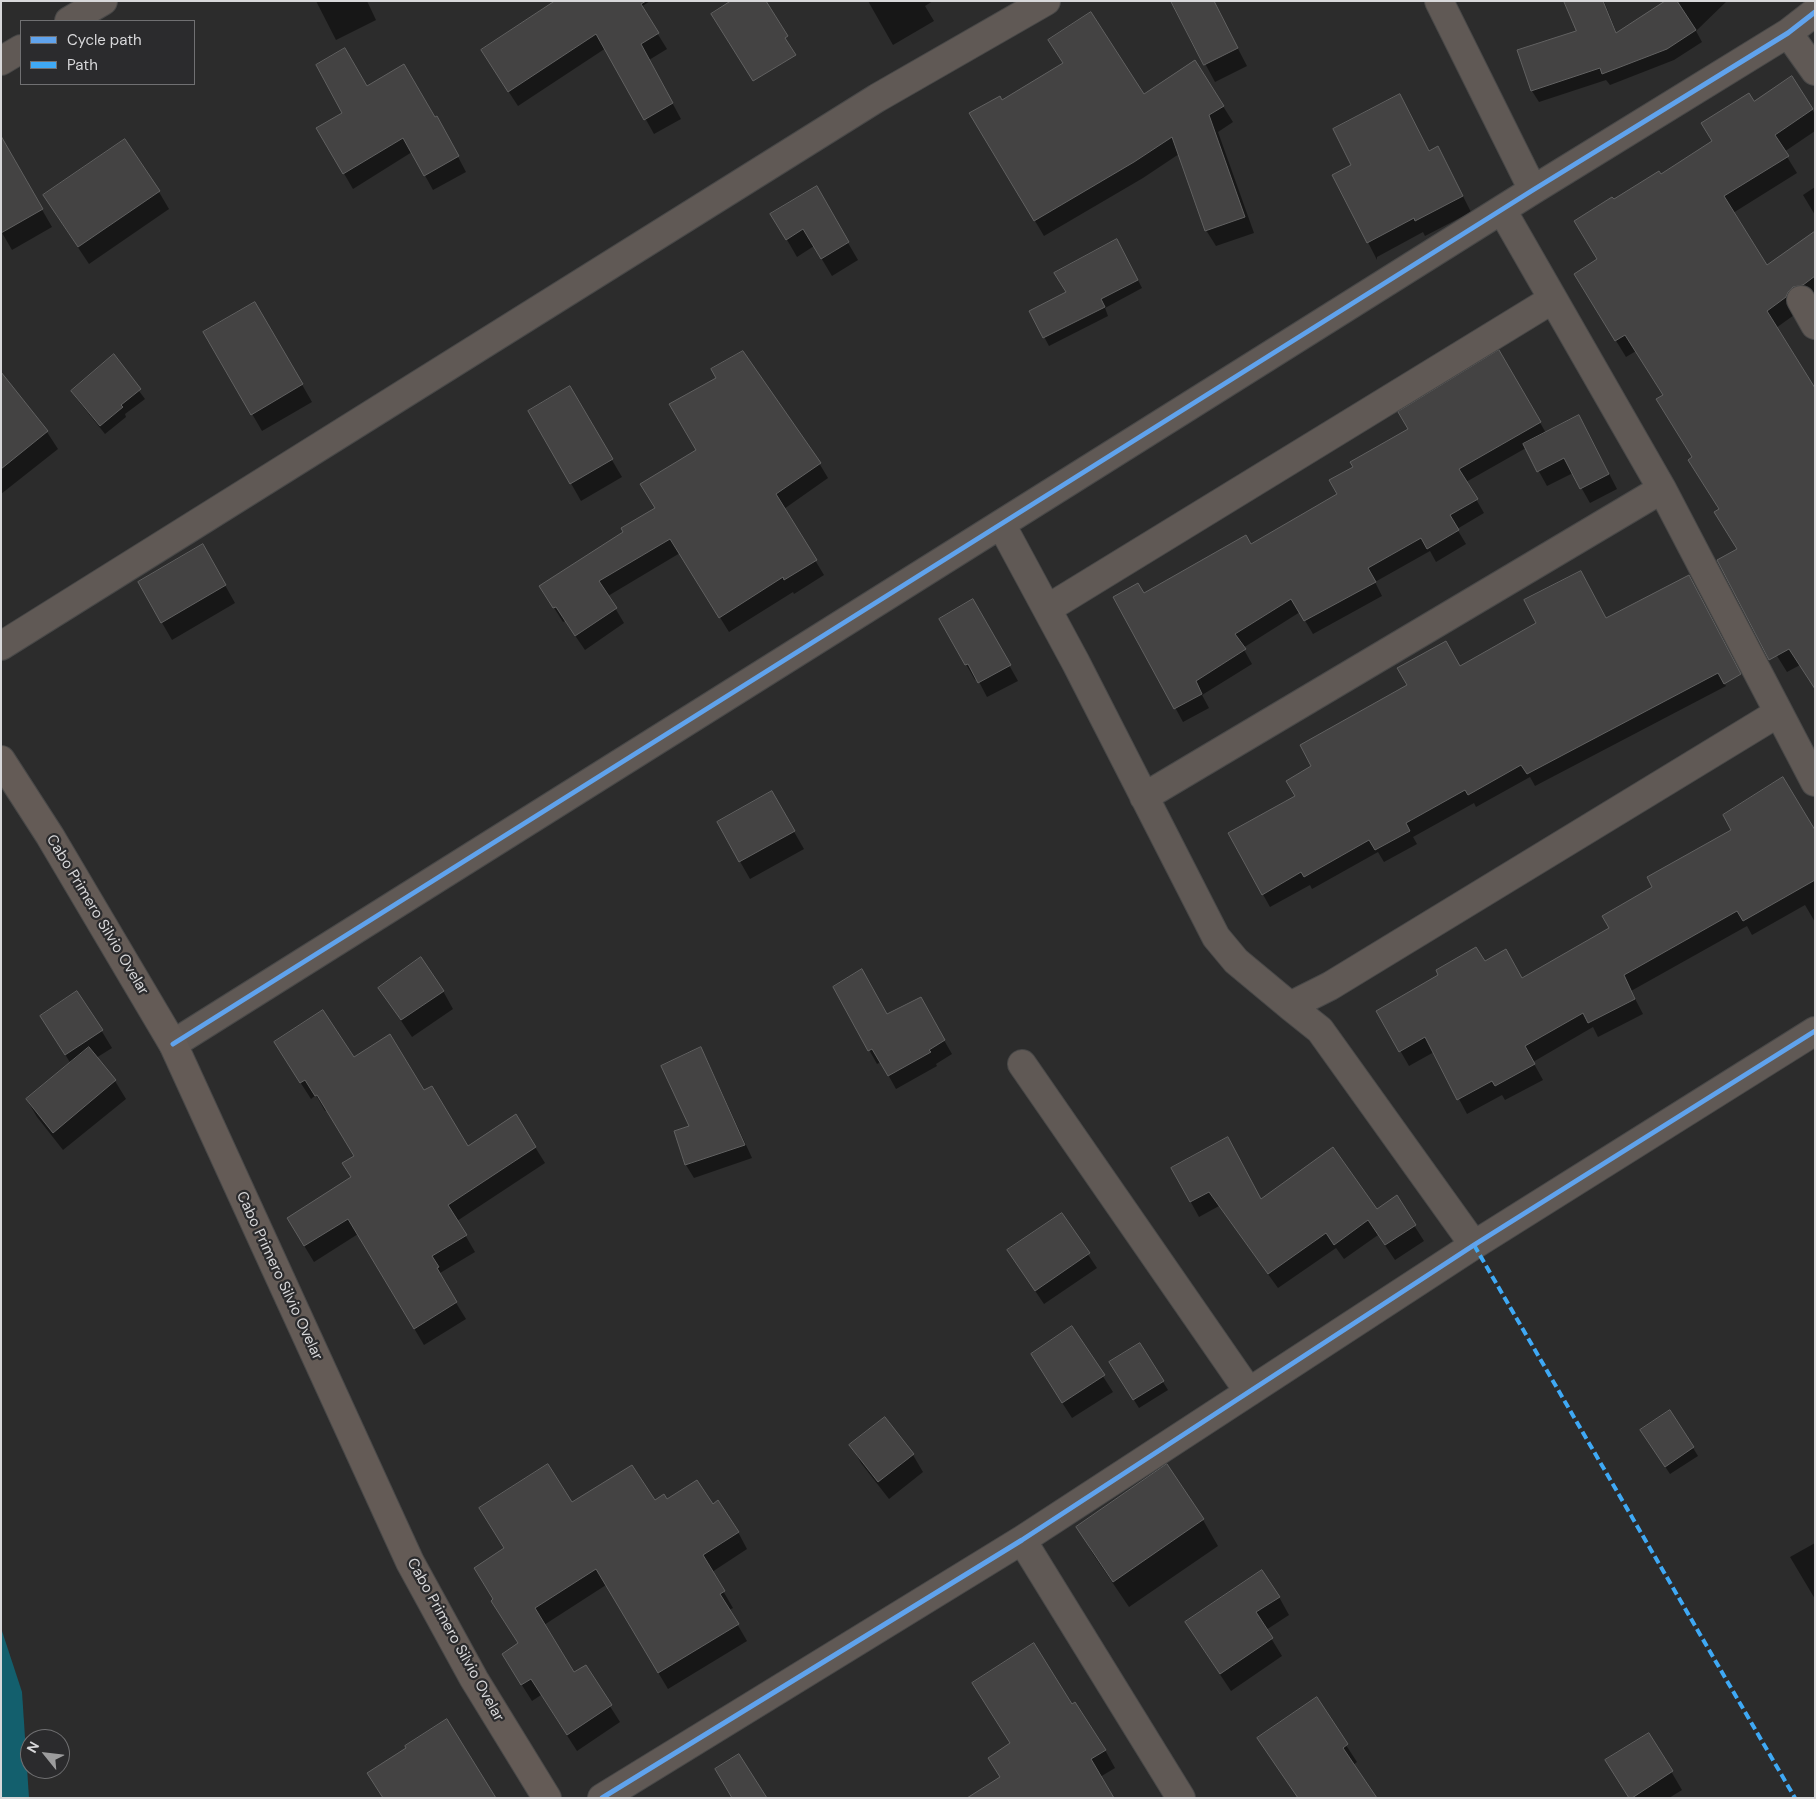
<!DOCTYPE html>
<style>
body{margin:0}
#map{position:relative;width:1816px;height:1799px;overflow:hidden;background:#2c2c2c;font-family:"DM Sans",sans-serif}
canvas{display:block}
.frame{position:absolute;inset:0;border:2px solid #d8d8da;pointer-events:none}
.legend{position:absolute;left:20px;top:20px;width:175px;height:65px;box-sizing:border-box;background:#2b2b2d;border:1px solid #707072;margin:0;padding:6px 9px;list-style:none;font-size:15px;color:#d8d8da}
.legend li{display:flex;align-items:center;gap:10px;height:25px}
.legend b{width:25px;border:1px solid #707072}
.north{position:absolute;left:20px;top:1729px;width:50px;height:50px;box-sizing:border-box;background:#2b2b2d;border:1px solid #707072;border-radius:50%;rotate:299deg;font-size:14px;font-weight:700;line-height:20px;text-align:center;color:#d8d8da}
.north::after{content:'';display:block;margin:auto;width:18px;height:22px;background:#9c9c9d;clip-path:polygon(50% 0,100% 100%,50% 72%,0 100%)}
</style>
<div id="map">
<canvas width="1816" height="1799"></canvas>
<div class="frame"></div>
<ul class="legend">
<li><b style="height:6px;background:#60a3ed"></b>Cycle path</li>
<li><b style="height:6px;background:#3fa9f5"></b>Path</li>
</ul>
<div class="north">N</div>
</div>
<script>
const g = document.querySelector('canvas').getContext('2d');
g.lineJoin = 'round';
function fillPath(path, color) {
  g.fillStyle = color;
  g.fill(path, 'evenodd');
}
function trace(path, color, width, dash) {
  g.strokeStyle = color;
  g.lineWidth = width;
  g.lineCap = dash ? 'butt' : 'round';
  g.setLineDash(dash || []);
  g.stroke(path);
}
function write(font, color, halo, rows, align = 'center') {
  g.font = font + ' "DM Sans",sans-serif';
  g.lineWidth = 4.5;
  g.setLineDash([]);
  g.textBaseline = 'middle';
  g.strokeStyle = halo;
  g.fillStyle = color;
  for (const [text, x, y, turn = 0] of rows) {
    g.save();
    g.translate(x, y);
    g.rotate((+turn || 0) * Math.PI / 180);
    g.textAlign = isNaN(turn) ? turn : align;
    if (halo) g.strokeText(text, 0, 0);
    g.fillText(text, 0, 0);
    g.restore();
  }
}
fillPath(new Path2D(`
 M 1,1628 L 22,1692 L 29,1798 L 1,1798 Z`), '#135f6d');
fillPath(new Path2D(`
 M 316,1 L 367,1 L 376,20 L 336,40 Z
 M 557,1 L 650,1 L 641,7 L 667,49 L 649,60 L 681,119 L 654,134 L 606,48 L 518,106 L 491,65 Z
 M 868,1 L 933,1 L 925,6 L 934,21 L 893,45 Z
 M 1213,1 L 1247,66 L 1215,82 L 1173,4 Z
 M 1565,1 L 1604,1 L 1617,34 L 1667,1 L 1727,1 L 1696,31 L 1702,42 L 1674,60 L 1610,85 L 1606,80 L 1539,102 L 1532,91 L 1578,32 Z
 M 1195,62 L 1233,122 L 1218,132 L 1254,233 L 1216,246 L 1206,230 L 1179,154 L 1143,178 L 1044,236 L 971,114 L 1002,101 L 1143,96 Z
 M 1791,78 L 1815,114 L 1815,131 L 1784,152 L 1797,173 L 1733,213 L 1767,267 L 1815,232 L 1815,300 L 1776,328 L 1800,665 L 1787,672 L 1728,577 L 1738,550 L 1664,396 L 1636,351 L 1626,357 L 1585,290 L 1599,260 L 1613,201 L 1661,176 L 1713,142 L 1754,103 Z
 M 366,88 L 435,118 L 445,132 L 466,172 L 433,190 L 412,152 L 353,189 L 318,129 L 344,113 Z
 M 7,149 L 52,227 L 12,250 L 1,231 Z
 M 1429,152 L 1446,163 L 1471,212 L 1425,236 L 1423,232 L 1377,257 L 1377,260 L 1334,175 Z
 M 1815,187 L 1815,215 L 1803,195 Z
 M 816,188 L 858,260 L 832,276 L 814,246 L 797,257 L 772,214 Z
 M 159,192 L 169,209 L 89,264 L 55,213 Z
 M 1122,249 L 1142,288 L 1105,308 L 1108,316 L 1049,346 L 1031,312 L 1068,292 Z
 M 255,303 L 312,402 L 262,431 L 205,333 Z
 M 1499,352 L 1546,433 L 1587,431 L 1617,489 L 1590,503 L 1573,473 L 1547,486 L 1526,448 L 1466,482 L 1484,513 L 1457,529 L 1466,544 L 1436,562 L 1430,551 L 1375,582 L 1382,596 L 1313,634 L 1300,612 L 1243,648 L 1252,664 L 1202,695 L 1209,708 L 1183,722 L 1115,597 L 1144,595 L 1250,546 L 1339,494 L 1355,468 L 1409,429 Z
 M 113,356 L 145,399 L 125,414 L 126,417 L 105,434 L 77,399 L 72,391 Z
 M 569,388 L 622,477 L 581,501 L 530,411 Z
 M 13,389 L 47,432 L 58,449 L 1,494 L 1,398 Z
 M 819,463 L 828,478 L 784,509 L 824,575 L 794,594 L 793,592 L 729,632 L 680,553 L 608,596 L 624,623 L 585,650 L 565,621 L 563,622 L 541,587 Z
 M 203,546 L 235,603 L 172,640 L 139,583 Z
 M 973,601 L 1018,681 L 987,697 L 977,678 L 975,680 L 941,620 Z
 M 1606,620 L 1718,673 L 1726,686 L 1535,786 L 1530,777 L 1476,807 L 1474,803 L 1413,837 L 1417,844 L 1384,862 L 1378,852 L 1312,889 L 1310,885 L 1270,907 L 1229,834 L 1297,796 L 1460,668 Z
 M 771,792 L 804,849 L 750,879 L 718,823 Z
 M 1815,838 L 1815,922 L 1805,905 L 1752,935 L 1747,926 L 1631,991 L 1643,1014 L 1598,1037 L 1593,1027 L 1533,1062 L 1543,1080 L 1505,1100 L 1502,1095 L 1467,1114 L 1434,1052 L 1409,1066 L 1378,1012 L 1484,963 L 1522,979 Z
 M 834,987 L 887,1016 L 920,999 L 952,1054 L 936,1064 L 937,1066 L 896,1089 L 881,1062 L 877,1064 Z
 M 379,988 L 443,991 L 453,1009 L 412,1037 Z
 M 42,1017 L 101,1030 L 112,1048 L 96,1058 L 115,1081 L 126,1099 L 63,1150 L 37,1117 L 27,1100 L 71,1064 Z
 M 275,1043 L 353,1059 L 424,1092 L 468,1148 L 535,1147 L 545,1163 L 457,1221 L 475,1252 L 440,1273 L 447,1284 L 445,1285 L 466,1319 L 424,1345 L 358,1234 L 314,1262 L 288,1219 L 352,1178 L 356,1156 L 327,1110 L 325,1111 L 316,1095 L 311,1099 Z
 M 701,1049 L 708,1062 L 752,1158 L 694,1178 L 686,1165 L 675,1132 L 690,1127 Z
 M 1172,1168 L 1261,1200 L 1377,1211 L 1396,1197 L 1424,1241 L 1395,1260 L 1378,1235 L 1344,1259 L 1336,1248 L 1278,1288 L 1219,1206 L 1199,1217 Z
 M 1062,1215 L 1097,1268 L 1044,1304 L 1017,1264 Z
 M 1072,1328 L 1113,1392 L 1072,1418 L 1041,1370 Z
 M 1139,1344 L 1168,1390 L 1139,1408 L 1116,1371 Z
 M 1647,1439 L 1693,1448 L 1698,1456 L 1670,1474 Z
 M 851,1445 L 913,1455 L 923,1472 L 889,1499 L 861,1463 Z
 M 1166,1466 L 1203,1520 L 1218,1546 L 1129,1607 L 1093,1554 L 1078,1528 Z
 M 667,1501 L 712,1506 L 738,1532 L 747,1549 L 712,1572 L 733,1608 L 729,1610 L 747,1641 L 668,1689 L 606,1585 L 544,1625 L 574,1674 L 585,1667 L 620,1722 L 577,1751 L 541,1695 L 532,1701 L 513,1671 L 519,1644 L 572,1504 Z
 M 1815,1543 L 1815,1599 L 1790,1557 Z
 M 1279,1597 L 1289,1615 L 1266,1630 L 1282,1656 L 1231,1691 L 1197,1640 Z
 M 1316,1699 L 1357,1762 L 1353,1765 L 1269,1755 Z
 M 1072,1705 L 1105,1750 L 1115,1768 L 1100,1777 L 1001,1778 Z
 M 1649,1734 L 1682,1790 L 1669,1798 L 1630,1798 Z`), '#0007');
const building = new Path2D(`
 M 555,1 L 646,1 L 641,4 L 659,33 L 641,44 L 673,103 L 644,120 L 596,34 L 508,92 L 481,50 Z
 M 731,1 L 766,1 L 788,36 L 785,38 L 796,55 L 753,81 L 711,14 Z
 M 1171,1 L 1214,1 L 1238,48 L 1204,65 Z
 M 1564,1 L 1603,1 L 1616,33 L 1665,1 L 1677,1 L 1696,30 L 1667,49 L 1602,74 L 1600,68 L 1531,91 L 1517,50 L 1576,31 Z
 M 1091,12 L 1144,94 L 1195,60 L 1224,106 L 1209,115 L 1245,217 L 1205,231 L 1172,137 L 1134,162 L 1034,221 L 969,113 L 1000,96 L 1002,100 L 1063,63 L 1048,40 Z
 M 345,48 L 367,86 L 404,64 L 435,117 L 437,116 L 459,156 L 424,176 L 403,138 L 343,174 L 316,128 L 342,113 L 316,65 Z
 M 1792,76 L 1813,109 L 1775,135 L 1789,156 L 1724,196 L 1767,265 L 1815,231 L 1815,276 L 1803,285 L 1793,287 L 1788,292 L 1786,297 L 1767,311 L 1815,388 L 1815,689 L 1789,649 L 1769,660 L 1717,560 L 1737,549 L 1714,512 L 1719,509 L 1688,460 L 1692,457 L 1656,399 L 1663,395 L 1625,335 L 1615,341 L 1574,274 L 1597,259 L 1574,221 L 1612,197 L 1614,199 L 1659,171 L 1661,174 L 1712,141 L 1701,123 L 1749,93 L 1754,101 Z
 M 1400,94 L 1429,151 L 1438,146 L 1463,196 L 1415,221 L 1414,218 L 1367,243 L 1332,175 L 1351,165 L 1333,129 Z
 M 1,136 L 43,209 L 1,233 Z
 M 125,139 L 160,191 L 78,247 L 43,195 Z
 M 817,186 L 849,242 L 821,259 L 803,229 L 786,240 L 770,214 Z
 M 1117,239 L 1138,280 L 1101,299 L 1105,307 L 1043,338 L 1029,311 L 1066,292 L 1054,273 Z
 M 255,302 L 303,384 L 251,415 L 203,332 Z
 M 1499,350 L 1541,422 L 1459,469 L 1478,499 L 1450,515 L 1459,530 L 1427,549 L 1421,538 L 1368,568 L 1376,582 L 1304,621 L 1291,599 L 1235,634 L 1246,649 L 1196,681 L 1202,694 L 1174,709 L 1113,597 L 1138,583 L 1144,593 L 1246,535 L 1251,544 L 1337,494 L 1329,480 L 1353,467 L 1350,462 L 1408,429 L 1398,412 Z
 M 743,351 L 821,463 L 776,494 L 817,560 L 784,580 L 783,577 L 719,618 L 670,539 L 599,581 L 617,608 L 575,636 L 556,607 L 553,608 L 539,586 L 623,532 L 621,528 L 655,508 L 640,484 L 696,450 L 669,404 L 716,378 L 711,369 Z
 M 114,354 L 141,389 L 121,405 L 123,407 L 100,426 L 71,391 Z
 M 1,372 L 48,431 L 1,469 Z
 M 570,386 L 613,459 L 570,484 L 528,411 Z
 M 1579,415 L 1609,474 L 1580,489 L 1564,458 L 1537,472 L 1523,444 Z
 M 203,544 L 226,585 L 161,623 L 138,582 Z
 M 1581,571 L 1606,618 L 1689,575 L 1741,674 L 1724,684 L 1718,673 L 1527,774 L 1521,765 L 1468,795 L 1465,790 L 1406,823 L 1410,831 L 1375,850 L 1369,840 L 1304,877 L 1301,872 L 1262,895 L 1228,833 L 1295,796 L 1286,781 L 1311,766 L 1300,745 L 1407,685 L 1397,668 L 1446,641 L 1460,666 L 1536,623 L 1524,600 Z
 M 973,599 L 1011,665 L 978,683 L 968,664 L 965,665 L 939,619 Z
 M 1783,777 L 1815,830 L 1815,880 L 1743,921 L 1737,911 L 1624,975 L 1635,999 L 1588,1023 L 1583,1013 L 1525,1046 L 1535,1064 L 1495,1086 L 1492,1081 L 1457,1100 L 1425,1037 L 1399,1052 L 1376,1011 L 1438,975 L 1436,970 L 1476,947 L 1485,961 L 1506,949 L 1522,978 L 1609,928 L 1602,916 L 1652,887 L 1647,877 L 1731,830 L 1723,815 Z
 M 772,791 L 795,831 L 739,862 L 717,822 Z
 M 421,957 L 444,991 L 401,1020 L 378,988 Z
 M 862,969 L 887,1014 L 921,997 L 945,1040 L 929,1050 L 931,1052 L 888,1076 L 872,1049 L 868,1051 L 833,987 Z
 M 77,991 L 103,1030 L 65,1055 L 40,1016 Z
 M 323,1010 L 354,1057 L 390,1034 L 424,1090 L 432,1086 L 468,1146 L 516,1114 L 536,1147 L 448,1205 L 467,1235 L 432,1256 L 439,1267 L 437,1268 L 457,1302 L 414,1329 L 348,1219 L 304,1246 L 287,1218 L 351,1177 L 342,1163 L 354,1156 L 317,1095 L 315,1096 L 305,1080 L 300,1083 L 274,1042 Z
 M 89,1047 L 116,1080 L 53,1133 L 26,1099 Z
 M 701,1047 L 745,1145 L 685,1165 L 674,1131 L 689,1126 L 661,1066 Z
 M 1228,1137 L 1261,1199 L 1333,1147 L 1377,1209 L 1397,1195 L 1416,1225 L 1385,1245 L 1368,1220 L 1334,1245 L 1326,1233 L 1268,1274 L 1209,1192 L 1190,1202 L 1171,1168 Z
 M 1062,1213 L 1090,1253 L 1035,1291 L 1007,1250 Z
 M 1072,1326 L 1105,1375 L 1062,1403 L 1031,1354 Z
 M 1140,1343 L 1164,1381 L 1133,1400 L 1109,1362 Z
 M 1670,1410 L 1694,1447 L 1665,1467 L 1640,1430 Z
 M 885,1417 L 914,1454 L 878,1482 L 849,1445 Z
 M 548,1464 L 572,1502 L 632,1465 L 655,1500 L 664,1494 L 667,1499 L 697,1480 L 713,1504 L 718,1500 L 739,1532 L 703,1555 L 725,1591 L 720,1594 L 739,1624 L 658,1673 L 596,1569 L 535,1608 L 574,1672 L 586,1665 L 612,1705 L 567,1735 L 531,1679 L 521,1685 L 502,1654 L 518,1643 L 491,1601 L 493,1599 L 474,1568 L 504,1548 L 479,1508 Z
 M 1167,1464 L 1204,1519 L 1113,1582 L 1076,1527 Z
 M 1262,1570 L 1280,1597 L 1256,1612 L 1273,1638 L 1220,1674 L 1185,1622 Z
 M 1034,1643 L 1072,1704 L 1075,1702 L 1106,1750 L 1091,1759 L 1114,1798 L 967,1798 L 1000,1777 L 988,1758 L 1010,1743 L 972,1683 Z
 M 1317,1697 L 1348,1744 L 1343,1748 L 1377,1798 L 1298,1798 L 1257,1738 Z
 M 447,1719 L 496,1798 L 383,1798 L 367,1773 L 406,1748 L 405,1746 Z
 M 1649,1733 L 1673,1771 L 1632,1798 L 1629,1798 L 1605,1760 Z
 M 739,1754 L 767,1798 L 732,1798 L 715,1769 Z`);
fillPath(building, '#444343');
trace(building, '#616161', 1);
const minor = new Path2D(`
 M 1439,1 L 1533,190
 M 69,21 L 103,1
 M 1788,33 L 1815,71
 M 1,61 L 21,49
 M 1502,210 L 1662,489 L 1815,782
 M 1801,300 L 1815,325
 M 1001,524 L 1076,663 L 1216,937 L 1236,961 L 1290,1006
 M 1047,609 L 1553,299
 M 1,646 L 877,98 L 1046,1
 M 1144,797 L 1662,489
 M 173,1044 L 1533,190 L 1788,33 L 1815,12
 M 1022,1064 L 1249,1392
 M 1474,1245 L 1320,1030 L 1290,1006 L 1330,986 L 1778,713
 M 1022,1540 L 1181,1798
 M 602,1798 L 1022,1540 L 1474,1245 L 1815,1031`);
const secondary = new Path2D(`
 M 1,760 L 50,836 L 173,1044 L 410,1562 L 474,1679 L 547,1798`);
trace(minor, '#484848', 30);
trace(secondary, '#484848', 30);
trace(minor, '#605955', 28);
trace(secondary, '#645b56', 28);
trace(new Path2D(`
 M 1474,1245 L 1795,1798`), '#3fa9f5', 4, [8, 4]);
trace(new Path2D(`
 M 173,1044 L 1533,190 L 1788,33 L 1815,12
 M 602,1798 L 1022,1540 L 1474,1245 L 1815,1031`), '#60a3ed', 5);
write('15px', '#d8d8da', '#2b2b2d', [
 ["Cabo Primero Silvio Ovelar",97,915,59],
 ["Cabo Primero Silvio Ovelar",279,1276,65],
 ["Cabo Primero Silvio Ovelar",455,1640,61]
]);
</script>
